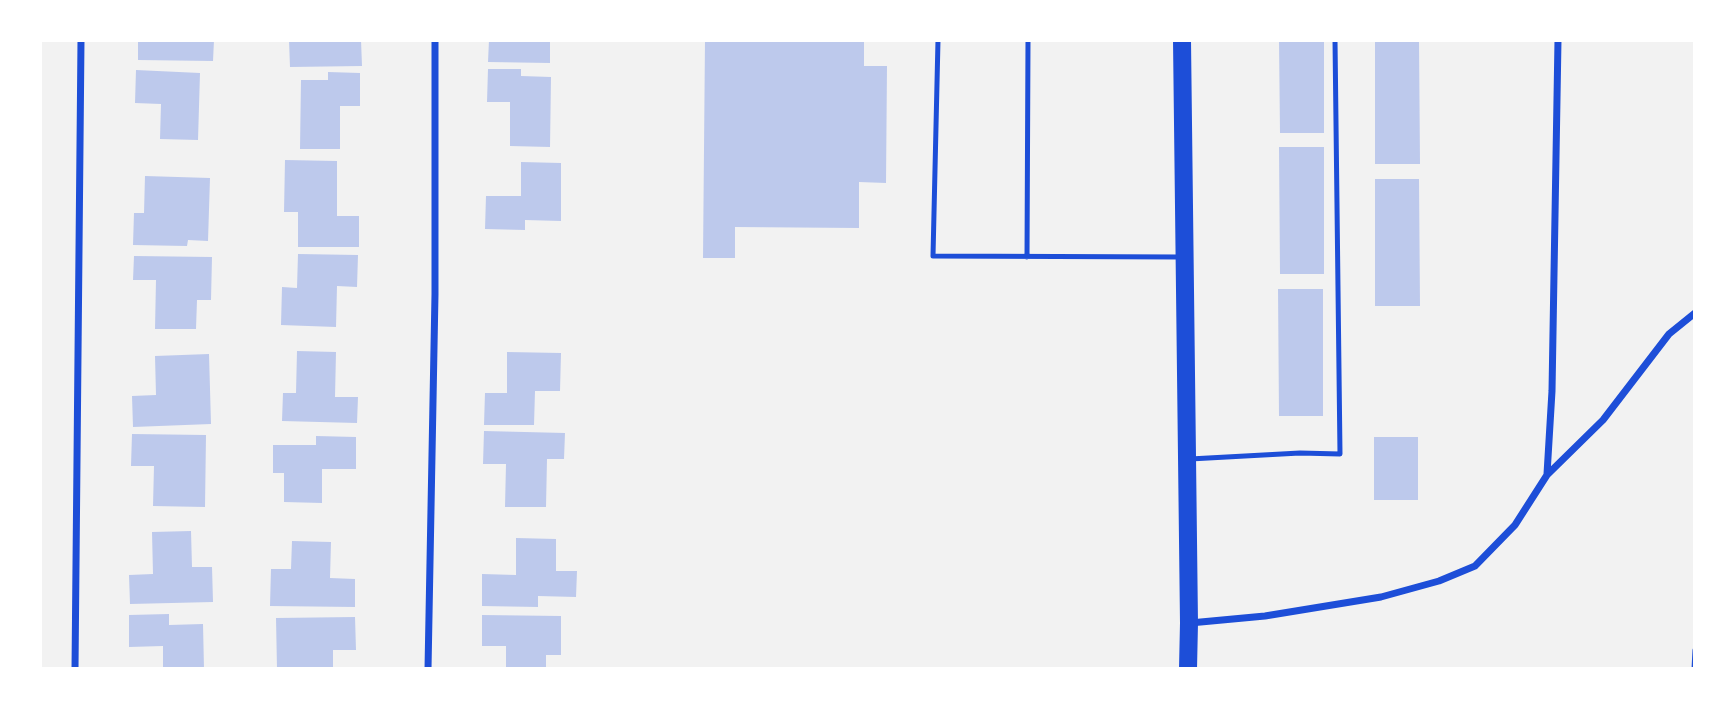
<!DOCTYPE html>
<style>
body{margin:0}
#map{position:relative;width:1735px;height:709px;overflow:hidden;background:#f2f2f2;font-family:"Varela Round",sans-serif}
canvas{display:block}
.frame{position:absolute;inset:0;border:42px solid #fff;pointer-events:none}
</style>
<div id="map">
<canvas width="1735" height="709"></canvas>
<div class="frame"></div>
</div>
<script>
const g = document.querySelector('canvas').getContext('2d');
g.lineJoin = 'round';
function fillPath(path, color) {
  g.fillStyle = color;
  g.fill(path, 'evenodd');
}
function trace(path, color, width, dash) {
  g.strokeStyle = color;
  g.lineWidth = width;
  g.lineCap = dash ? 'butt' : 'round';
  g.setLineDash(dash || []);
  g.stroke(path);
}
fillPath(new Path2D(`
 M 138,40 L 214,40 L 213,61 L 138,60 Z
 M 289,40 L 361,40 L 362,66 L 290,67 Z
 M 489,40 L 550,40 L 550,63 L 488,62 Z
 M 705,40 L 864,40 L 864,66 L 887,66 L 886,183 L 859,182 L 859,228 L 735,227 L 735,258 L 703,258 Z
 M 1279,40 L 1324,40 L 1324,133 L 1280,133 Z
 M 1375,40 L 1419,40 L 1420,164 L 1375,164 Z
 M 488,69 L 521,69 L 521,76 L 551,77 L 550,147 L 510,146 L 510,102 L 487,102 Z
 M 136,70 L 200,73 L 198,140 L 160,139 L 161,104 L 135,103 Z
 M 328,72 L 360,73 L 360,106 L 340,106 L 340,149 L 300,149 L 301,80 L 328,80 Z
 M 1279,147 L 1324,147 L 1324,274 L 1280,274 Z
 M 285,160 L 337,161 L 337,216 L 359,216 L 359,247 L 298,247 L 298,212 L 284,212 Z
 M 521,162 L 561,163 L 561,221 L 525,220 L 525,230 L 485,229 L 486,196 L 521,196 Z
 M 145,176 L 210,178 L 208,241 L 188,240 L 187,246 L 133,245 L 134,213 L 144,213 Z
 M 1375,179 L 1419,179 L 1420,306 L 1375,306 Z
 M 298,254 L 358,255 L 357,287 L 337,286 L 336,327 L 281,325 L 282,287 L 297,288 Z
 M 134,256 L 212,257 L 211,300 L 197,300 L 196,329 L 155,329 L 156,280 L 133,280 Z
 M 1278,289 L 1323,289 L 1323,416 L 1279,416 Z
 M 297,351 L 336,352 L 335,397 L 358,397 L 357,423 L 282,421 L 283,393 L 296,393 Z
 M 507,352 L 561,353 L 560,391 L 535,391 L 534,425 L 484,425 L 485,393 L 507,393 Z
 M 209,354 L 211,424 L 133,427 L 132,396 L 156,395 L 155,356 Z
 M 484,431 L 565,433 L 564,459 L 547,459 L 546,507 L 505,507 L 506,464 L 483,464 Z
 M 132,434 L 206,435 L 205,507 L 153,506 L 154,466 L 131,466 Z
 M 316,436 L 356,437 L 356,469 L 322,469 L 322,503 L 284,502 L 284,473 L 273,473 L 273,445 L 316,445 Z
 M 1374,437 L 1418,437 L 1418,500 L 1374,500 Z
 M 191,531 L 192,567 L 212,567 L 213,602 L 130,604 L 129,575 L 153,574 L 152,532 Z
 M 516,538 L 556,539 L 556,571 L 577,571 L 576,597 L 538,596 L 538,607 L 482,606 L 482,574 L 516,575 Z
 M 292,541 L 331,542 L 330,578 L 355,579 L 355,607 L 270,606 L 271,569 L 291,569 Z
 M 169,614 L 169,625 L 203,624 L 204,669 L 163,669 L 163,646 L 129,647 L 129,615 Z
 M 482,615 L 561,616 L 561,655 L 546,655 L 546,669 L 506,669 L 506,646 L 482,646 Z
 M 355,617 L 356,650 L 333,650 L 333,669 L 277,669 L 276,618 Z`), '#bdc9ec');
trace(new Path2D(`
 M 938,40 L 933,256 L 1180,257
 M 1027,257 L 1028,40
 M 1190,459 L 1300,453 L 1340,454 L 1335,40
 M 1694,669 L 1695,650`), '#1d4ed8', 5);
trace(new Path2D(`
 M 1547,474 L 1552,391 L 1558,40
 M 1190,623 L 1265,616 L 1381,597 L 1439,581 L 1475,566 L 1515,525 L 1547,475 L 1603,420 L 1669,334 L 1695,313
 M 75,669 L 81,40
 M 428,669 L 435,294 L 435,40`), '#1d4ed8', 7);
trace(new Path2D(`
 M 1182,40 L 1189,623 L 1188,669`), '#1d4ed8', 18);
</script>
